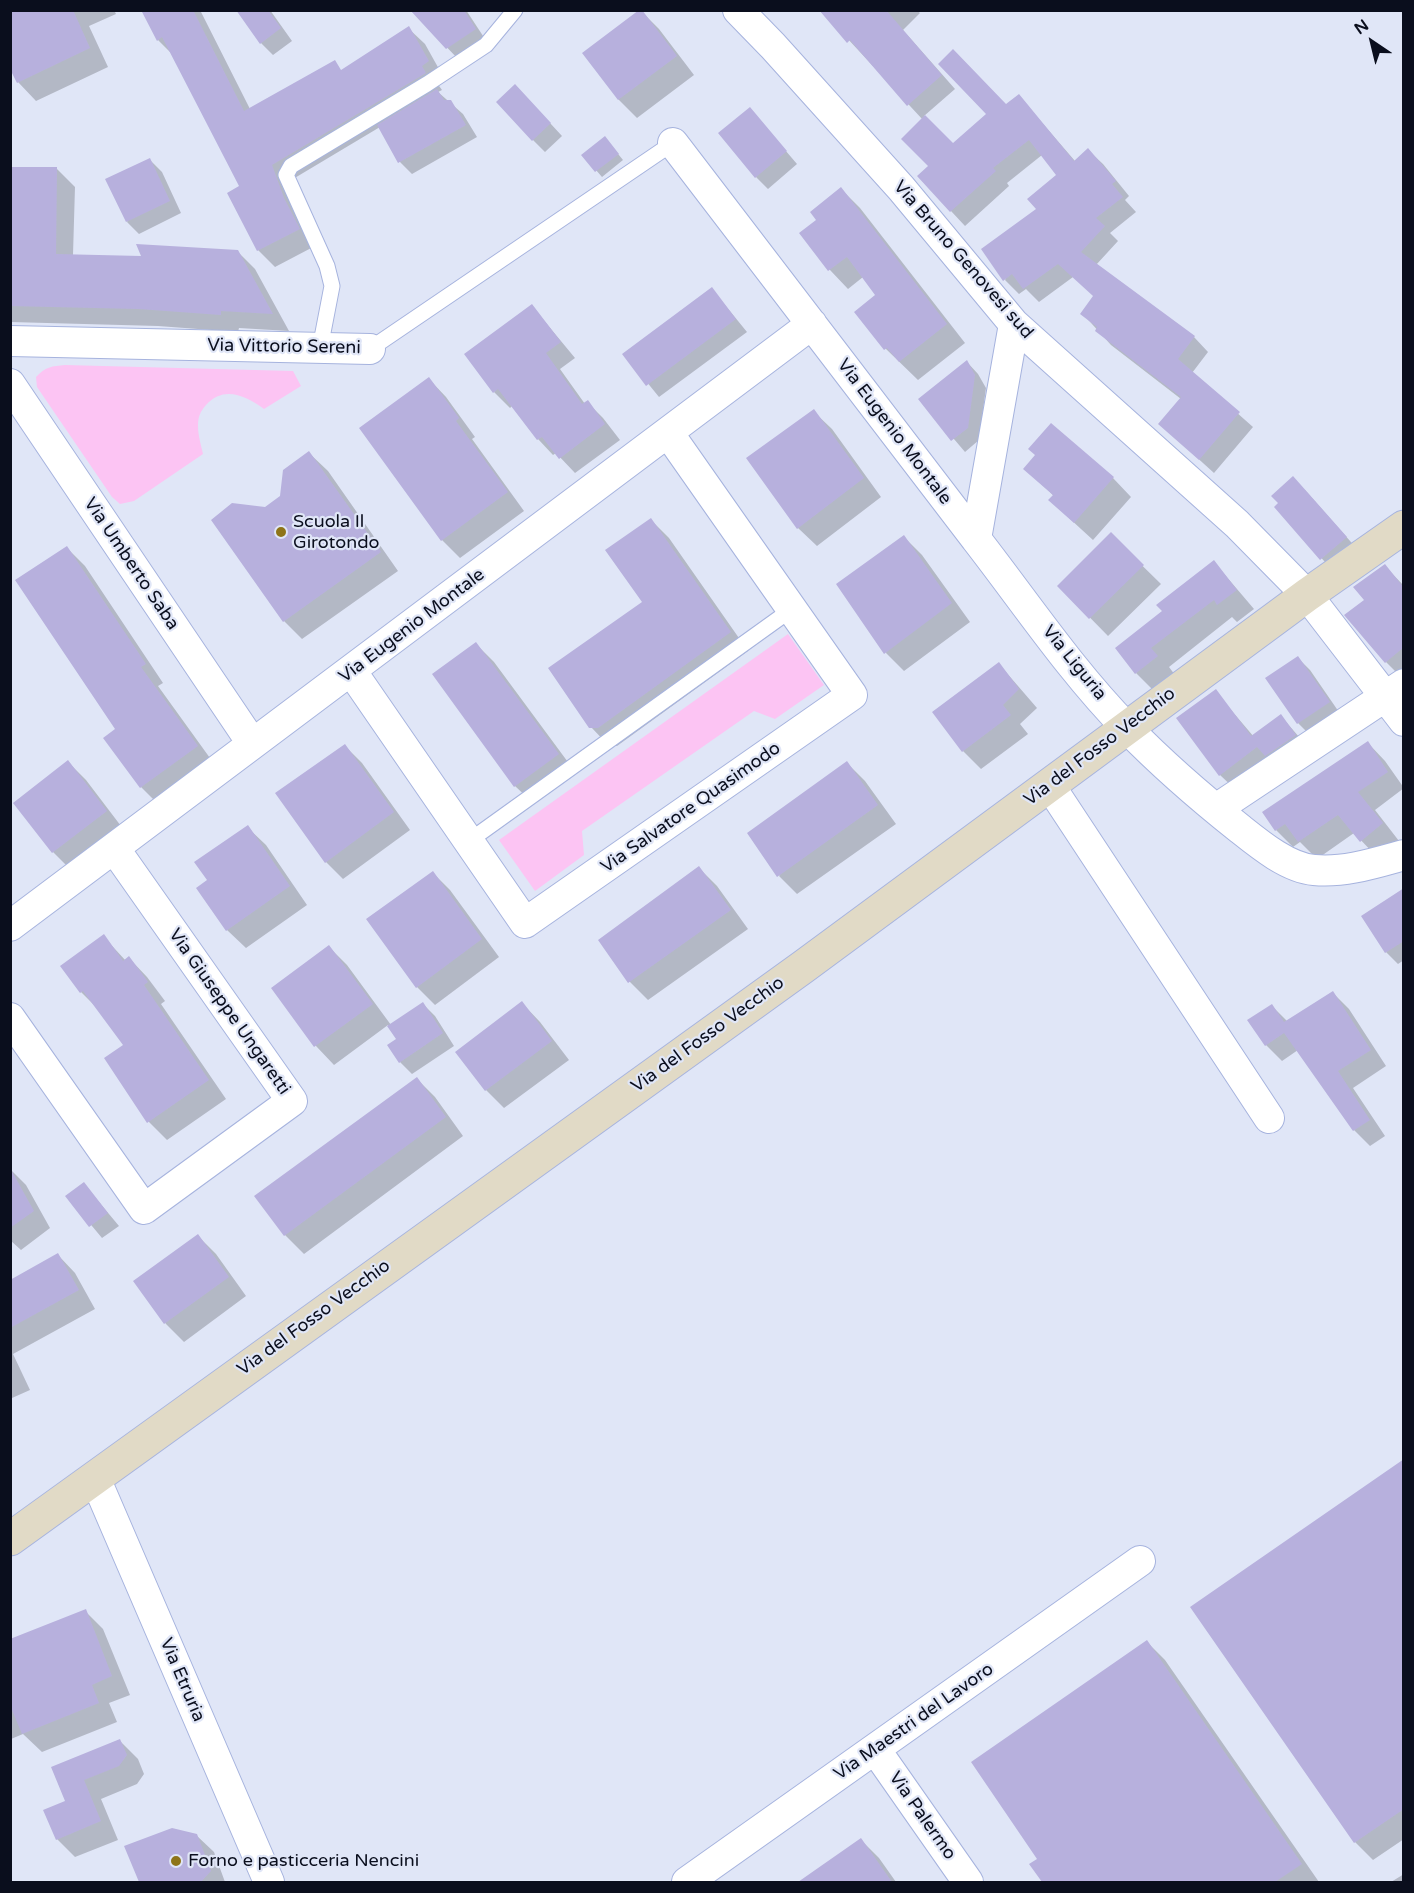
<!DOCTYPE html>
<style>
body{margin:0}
#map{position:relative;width:1414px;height:1893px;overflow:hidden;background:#e0e6f7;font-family:"Varela Round",sans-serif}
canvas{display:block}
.frame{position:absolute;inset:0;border:12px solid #0a0e1d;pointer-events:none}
.north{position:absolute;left:1342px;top:12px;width:60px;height:60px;-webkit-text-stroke:4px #e0e6f7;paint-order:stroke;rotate:325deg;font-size:16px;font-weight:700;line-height:24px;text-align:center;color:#0a0e1d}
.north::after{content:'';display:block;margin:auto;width:21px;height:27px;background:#0a0e1d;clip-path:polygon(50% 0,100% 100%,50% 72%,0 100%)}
</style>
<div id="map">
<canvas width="1414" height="1893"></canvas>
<div class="frame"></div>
<div class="north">N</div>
</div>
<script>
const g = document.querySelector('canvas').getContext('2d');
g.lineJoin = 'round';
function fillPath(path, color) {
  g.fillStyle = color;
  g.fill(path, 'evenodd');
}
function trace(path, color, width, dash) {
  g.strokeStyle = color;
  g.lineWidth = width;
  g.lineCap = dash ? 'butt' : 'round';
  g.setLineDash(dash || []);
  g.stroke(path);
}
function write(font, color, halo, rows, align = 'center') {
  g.font = font + ' "Varela Round",sans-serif';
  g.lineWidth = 4.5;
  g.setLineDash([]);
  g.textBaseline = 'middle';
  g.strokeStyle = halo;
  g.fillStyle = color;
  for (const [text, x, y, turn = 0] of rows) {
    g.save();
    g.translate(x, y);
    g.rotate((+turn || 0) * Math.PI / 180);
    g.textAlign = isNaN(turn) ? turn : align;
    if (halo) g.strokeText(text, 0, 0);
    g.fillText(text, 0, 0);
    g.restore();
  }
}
fillPath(new Path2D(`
 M 65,365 L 293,371 L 301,386 L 264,409 C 246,396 224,385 206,405 C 200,412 198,417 198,426 C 198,435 201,445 203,454 L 134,501 L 120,504 L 112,497 L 37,387 L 36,377 C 45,367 52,366 65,365 Z
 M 788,634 L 824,685 L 775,719 L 754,711 L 582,831 L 584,855 L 535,891 L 499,840 Z`), '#fcc4f3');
fillPath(new Path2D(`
 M 10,10 L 114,10 L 116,14 L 89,26 L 108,67 L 36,101 L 18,82 L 10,66 Z
 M 143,10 L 200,10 L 250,109 L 342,71 L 408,28 L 425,44 L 444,78 L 437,83 L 442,90 L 438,92 L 463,114 L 477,137 L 412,174 L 400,162 L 380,127 L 288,182 L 315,246 L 275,267 L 258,250 L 241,187 L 172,54 L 158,40 Z
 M 242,10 L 270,10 L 292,41 L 273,55 L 261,43 Z
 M 422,10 L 466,10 L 487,42 L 459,60 L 416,15 Z
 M 821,10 L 917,10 L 920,13 L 903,30 L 955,89 L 924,116 L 953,145 L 1019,96 L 1075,161 L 1088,150 L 1103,164 L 1129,196 L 1125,200 L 1136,212 L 1110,233 L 1118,241 L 1096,265 L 1194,337 L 1208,352 L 1192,373 L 1253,427 L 1214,473 L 1160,424 L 1181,399 L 1111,345 L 1082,313 L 1095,296 L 1073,277 L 1039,302 L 1026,289 L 1019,294 L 1005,280 L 1038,210 L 1058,175 L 1042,155 L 1007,183 L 1009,186 L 965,226 L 951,211 L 930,166 L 923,120 Z
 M 641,11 L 659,29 L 694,75 L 637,118 L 619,100 L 584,54 Z
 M 527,98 L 562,136 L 545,152 L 533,140 Z
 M 750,109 L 797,164 L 768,189 L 756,177 Z
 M 610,144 L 623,160 L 602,177 L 583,155 Z
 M 150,160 L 162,172 L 181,213 L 139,234 L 127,222 Z
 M 10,168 L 57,169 L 75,187 L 73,255 L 144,257 L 237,251 L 255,269 L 289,331 L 239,328 L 238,332 L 158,326 L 10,322 Z
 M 841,189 L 860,208 L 965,343 L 918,380 L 886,349 L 856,312 L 877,296 L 863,277 L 848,289 L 830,270 L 801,233 L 818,220 Z
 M 712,289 L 747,332 L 659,397 L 624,354 Z
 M 532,306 L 575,358 L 560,369 L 585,404 L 587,402 L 603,418 L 620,440 L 575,473 L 556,453 L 553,455 L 538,439 L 513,405 L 510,408 L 494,392 Z
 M 967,362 L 978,374 L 986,388 L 979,440 L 965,452 L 920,399 Z
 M 429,379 L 446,397 L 475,437 L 472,439 L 524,511 L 460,558 L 442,540 L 361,428 Z
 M 813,411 L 832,429 L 881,497 L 817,546 L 798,528 L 748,459 Z
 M 309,453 L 328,471 L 398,571 L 302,639 L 284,621 L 266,508 L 281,497 Z
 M 1025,469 L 1113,478 L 1131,497 L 1093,540 L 1069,518 L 1054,496 Z
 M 1305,490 L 1358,550 L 1333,571 L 1276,507 Z
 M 651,520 L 669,538 L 748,651 L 617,746 L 609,746 L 591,727 L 644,602 Z
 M 1111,535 L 1161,584 L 1108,636 L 1059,586 Z
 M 904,537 L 922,555 L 970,622 L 904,671 L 886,653 Z
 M 67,548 L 85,566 L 163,683 L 158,686 L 215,765 L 159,805 L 141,787 L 117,730 Z
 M 1214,562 L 1254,609 L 1237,622 L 1232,617 L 1169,667 L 1175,675 L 1154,691 L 1136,673 L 1164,612 Z
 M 1385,566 L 1404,586 L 1402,678 L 1386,662 L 1366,601 Z
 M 476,644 L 494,662 L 576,773 L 534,804 L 515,786 L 434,675 Z
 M 1298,658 L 1310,670 L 1341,715 L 1310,735 L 1298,723 Z
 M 999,664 L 1037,708 L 1020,724 L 1028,734 L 981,769 L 963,751 Z
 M 1215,691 L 1254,737 L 1281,716 L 1312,752 L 1237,791 L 1220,775 Z
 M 1368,743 L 1385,761 L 1404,788 L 1375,810 L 1399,841 L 1378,858 L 1354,833 L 1317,859 L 1300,842 L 1293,847 L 1276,830 Z
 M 345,746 L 362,763 L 410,830 L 343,879 L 326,862 Z
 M 68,762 L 86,780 L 124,830 L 71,870 L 53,852 Z
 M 847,763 L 865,781 L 896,824 L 797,894 L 779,876 Z
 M 247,827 L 266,845 L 307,905 L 246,948 L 227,930 L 209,880 Z
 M 699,868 L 717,886 L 748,929 L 648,1000 L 630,982 L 600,940 Z
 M 433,873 L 450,890 L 499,957 L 435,1005 L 417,987 L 368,919 Z
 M 1404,896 L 1404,960 L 1398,964 L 1386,952 Z
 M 103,936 L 126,961 L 129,958 L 147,977 L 165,1001 L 161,1004 L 226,1099 L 167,1140 L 149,1122 L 125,1045 L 99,1010 L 81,992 Z
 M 329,947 L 347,965 L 391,1025 L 423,1004 L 435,1016 L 454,1046 L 412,1074 L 400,1062 L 398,1039 L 388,1025 L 334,1065 L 316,1046 L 273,988 Z
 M 1333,993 L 1349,1009 L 1386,1066 L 1353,1088 L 1385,1136 L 1370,1146 L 1354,1130 L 1298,1050 L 1282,1061 L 1266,1045 L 1272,1006 L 1288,1022 Z
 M 522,1003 L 540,1022 L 569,1060 L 504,1108 L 486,1090 L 457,1052 Z
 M 417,1079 L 435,1097 L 463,1136 L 304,1254 L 285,1235 L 256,1197 Z
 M 10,1169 L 26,1185 L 50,1228 L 21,1250 L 10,1240 Z
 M 84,1184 L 119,1226 L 102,1238 L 67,1196 Z
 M 198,1236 L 216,1254 L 246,1296 L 184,1342 L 166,1324 L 135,1281 Z
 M 58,1255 L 75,1273 L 95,1309 L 13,1354 L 30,1390 L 12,1398 L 10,1281 Z
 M 1404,1463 L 1404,1839 L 1373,1860 L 1355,1842 Z
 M 85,1611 L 103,1629 L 130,1695 L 109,1703 L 117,1722 L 42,1752 L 23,1734 L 11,1739 L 10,1640 Z
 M 1147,1642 L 1165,1660 L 1319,1882 L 1044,1882 L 1031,1865 L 1039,1859 Z
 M 119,1740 L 138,1759 L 144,1774 L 137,1784 L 101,1799 L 118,1840 L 75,1857 L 57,1839 L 66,1802 L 52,1768 Z
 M 196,1835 L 214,1852 L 225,1882 L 141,1882 L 126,1847 Z
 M 861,1840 L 879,1858 L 896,1882 L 800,1882 Z
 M 1404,1874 L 1404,1882 L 1391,1882 Z`), '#0003');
fillPath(new Path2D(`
 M 11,10 L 73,10 L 90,48 L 17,83 L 10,69 Z
 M 141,10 L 193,10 L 244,111 L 335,60 L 341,70 L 409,26 L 429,61 L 422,66 L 426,73 L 272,165 L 284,198 L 300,229 L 257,251 L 227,193 L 239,186 L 162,37 L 157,41 Z
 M 236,10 L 268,10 L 281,28 L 260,44 Z
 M 410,10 L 464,10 L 476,29 L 446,49 Z
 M 639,10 L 642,10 L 677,56 L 618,100 L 582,53 Z
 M 819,10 L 886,10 L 942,75 L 907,106 L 850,40 L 847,43 Z
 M 953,49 L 1006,104 L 1019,94 L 1074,161 L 1088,148 L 1116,181 L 1112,184 L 1123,197 L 1096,218 L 1105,226 L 1081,252 L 1195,336 L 1178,359 L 1240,412 L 1199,460 L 1158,424 L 1181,397 L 1095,331 L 1097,327 L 1080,314 L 1093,296 L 1058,264 L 1023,289 L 1012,274 L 1003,281 L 981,249 L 1036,209 L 1027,199 L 1056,175 L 1029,140 L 993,168 L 996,171 L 950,212 L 917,176 L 928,166 L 901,139 L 925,115 L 953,143 L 986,114 L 938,64 Z
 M 515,84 L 551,123 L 532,141 L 496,102 Z
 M 437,89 L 444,100 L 451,100 L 466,125 L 398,163 L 377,125 Z
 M 750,107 L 787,151 L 755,178 L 718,133 Z
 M 605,136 L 619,154 L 595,172 L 581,155 Z
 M 150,158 L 170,201 L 126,222 L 105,179 Z
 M 10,167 L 57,167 L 56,254 L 141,256 L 136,244 L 238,250 L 273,314 L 221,311 L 221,315 L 139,309 L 10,306 Z
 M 841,187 L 947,324 L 899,362 L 887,348 L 884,350 L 854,312 L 875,295 L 847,257 L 828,271 L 799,233 L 816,220 L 810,212 Z
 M 712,287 L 736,319 L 646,386 L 622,354 Z
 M 532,304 L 561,342 L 546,353 L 582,404 L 588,400 L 605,424 L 559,459 L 542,437 L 537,440 L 498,389 L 493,393 L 464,354 Z
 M 967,360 L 975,375 L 968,428 L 951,441 L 918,399 Z
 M 429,377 L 459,418 L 456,421 L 508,492 L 441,541 L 359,428 Z
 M 814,409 L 864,478 L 797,529 L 746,458 Z
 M 1051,423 L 1114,477 L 1074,523 L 1048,500 L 1053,495 L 1023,469 L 1035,455 L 1028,449 Z
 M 309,451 L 381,552 L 283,622 L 211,520 L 232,503 L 265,507 L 280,496 L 283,470 Z
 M 1293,476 L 1347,537 L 1320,560 L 1274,507 L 1278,503 L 1271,496 Z
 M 651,518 L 731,632 L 598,728 L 589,728 L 548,668 L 642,602 L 605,550 Z
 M 1111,532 L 1144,565 L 1089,619 L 1057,586 Z
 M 904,535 L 952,603 L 884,654 L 836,584 Z
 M 67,546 L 146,664 L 141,667 L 198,746 L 140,788 L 103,738 L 115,729 L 15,580 Z
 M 1214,560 L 1237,590 L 1217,605 L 1214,600 L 1151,648 L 1158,656 L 1135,674 L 1115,648 L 1162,611 L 1156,605 Z
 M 1385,564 L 1404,588 L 1404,647 L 1385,663 L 1344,615 L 1364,600 L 1353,587 Z
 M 476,642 L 559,754 L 514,787 L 432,674 Z
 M 1298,656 L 1330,702 L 1297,724 L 1265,678 Z
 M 999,662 L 1019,689 L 1003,705 L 1011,715 L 962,752 L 932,712 Z
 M 1216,689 L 1251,736 L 1281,714 L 1296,735 L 1265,756 L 1257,747 L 1219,776 L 1176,718 Z
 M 1368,741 L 1388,772 L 1358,792 L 1383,823 L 1360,842 L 1338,815 L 1298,842 L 1285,824 L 1275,831 L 1262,812 Z
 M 345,744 L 394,812 L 325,863 L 275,793 Z
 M 68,760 L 107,811 L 52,853 L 13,803 Z
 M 847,761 L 878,805 L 777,877 L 747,833 Z
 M 248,825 L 290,886 L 226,931 L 196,888 L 207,880 L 194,862 Z
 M 699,866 L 731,910 L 628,983 L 598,940 Z
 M 433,871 L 482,939 L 416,988 L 366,919 Z
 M 1404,888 L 1404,941 L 1385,953 L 1361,916 Z
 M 104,934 L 123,961 L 129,956 L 148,982 L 144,985 L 209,1080 L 147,1123 L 104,1058 L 123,1045 L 83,991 L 80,993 L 60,966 Z
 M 329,945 L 373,1004 L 314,1047 L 271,988 Z
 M 1333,991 L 1371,1050 L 1338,1071 L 1370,1120 L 1353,1131 L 1284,1033 L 1265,1046 L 1247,1020 L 1272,1004 L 1284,1022 Z
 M 522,1001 L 552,1041 L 485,1091 L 455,1052 Z
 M 423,1002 L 443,1033 L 399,1063 L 387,1045 L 396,1039 L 387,1026 Z
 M 417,1077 L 446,1117 L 284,1236 L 254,1196 Z
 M 10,1168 L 34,1211 L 10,1228 Z
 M 84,1182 L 108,1213 L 89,1227 L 65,1196 Z
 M 198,1234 L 229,1277 L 164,1324 L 133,1281 Z
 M 58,1253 L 79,1290 L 10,1328 L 10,1280 Z
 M 1404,1459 L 1404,1809 L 1354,1843 L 1190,1607 Z
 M 86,1609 L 112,1676 L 92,1685 L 99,1703 L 22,1734 L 10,1705 L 10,1639 Z
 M 1147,1640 L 1302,1864 L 1275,1882 L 1042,1882 L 1029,1864 L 1037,1859 L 971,1762 Z
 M 120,1739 L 127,1755 L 119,1766 L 84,1780 L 101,1821 L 56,1840 L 43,1810 L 65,1801 L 51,1767 Z
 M 172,1828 L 197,1834 L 211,1871 L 201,1882 L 139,1882 L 124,1846 Z
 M 861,1838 L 892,1882 L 798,1882 Z`), '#b7b0dd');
const lane = new Path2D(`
 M 320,348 L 332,286 L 327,266 L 286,175 L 291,166 L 427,84 L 486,45 L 515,10
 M 370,349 L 673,143
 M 469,841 L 792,609`);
const street = new Path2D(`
 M 738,10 L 773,46 L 901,188 L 1014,324 L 1237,524 L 1307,595 L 1404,721
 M 673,143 L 976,539
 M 1014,324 L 976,539 C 1025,602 1071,671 1127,728 C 1162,764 1200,797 1239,828 C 1259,844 1288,868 1314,870 C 1344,873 1375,863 1404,855
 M 10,341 L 370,349
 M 10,384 L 252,743
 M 352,672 L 525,923 L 852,695 L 669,434
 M 1050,786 L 1269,1118
 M 1216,809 L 1404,684
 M 10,926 L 812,324
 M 10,1018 L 144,1209 L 292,1101 L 114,848
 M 95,1478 L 269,1882
 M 875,1749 L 968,1882
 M 687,1882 L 1140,1561`);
const secondary = new Path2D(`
 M 10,1539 L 803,967 L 1307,595 L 1404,527`);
trace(lane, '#a6b3de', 17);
trace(street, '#a6b3de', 32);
trace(secondary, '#a6b3de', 35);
trace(lane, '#fff', 15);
trace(street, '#fff', 30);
trace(secondary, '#e1dac6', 33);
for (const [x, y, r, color] of [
 [281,532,6,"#8e7418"],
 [176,1861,6,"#8e7418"]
]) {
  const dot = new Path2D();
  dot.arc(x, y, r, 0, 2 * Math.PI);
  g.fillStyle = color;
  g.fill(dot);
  trace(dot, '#e0e6f7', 2);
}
write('18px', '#0a0e1d', '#e0e6f7', [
 ["Via Bruno Genovesi sud",963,260,49],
 ["Via Vittorio Sereni",284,347,1],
 ["Via Eugenio Montale",894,432,53],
 ["Via Umberto Saba",131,564,56],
 ["Via Eugenio Montale",412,626,-37],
 ["Via Liguria",1074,663,51],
 ["Via del Fosso Vecchio",1100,747,-37],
 ["Via Salvatore Quasimodo",691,808,-35],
 ["Via Giuseppe Ungaretti",229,1012,55],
 ["Via del Fosso Vecchio",708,1035,-36],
 ["Via del Fosso Vecchio",314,1318,-36],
 ["Via Etruria",182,1680,67],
 ["Via Maestri del Lavoro",914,1722,-35],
 ["Via Palermo",922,1816,55]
]);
write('18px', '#0a0e1d', '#e0e6f7', [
 ["Scuola Il",293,522],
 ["Girotondo",293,543],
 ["Forno e pasticceria Nencini",188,1861]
], 'left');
</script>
